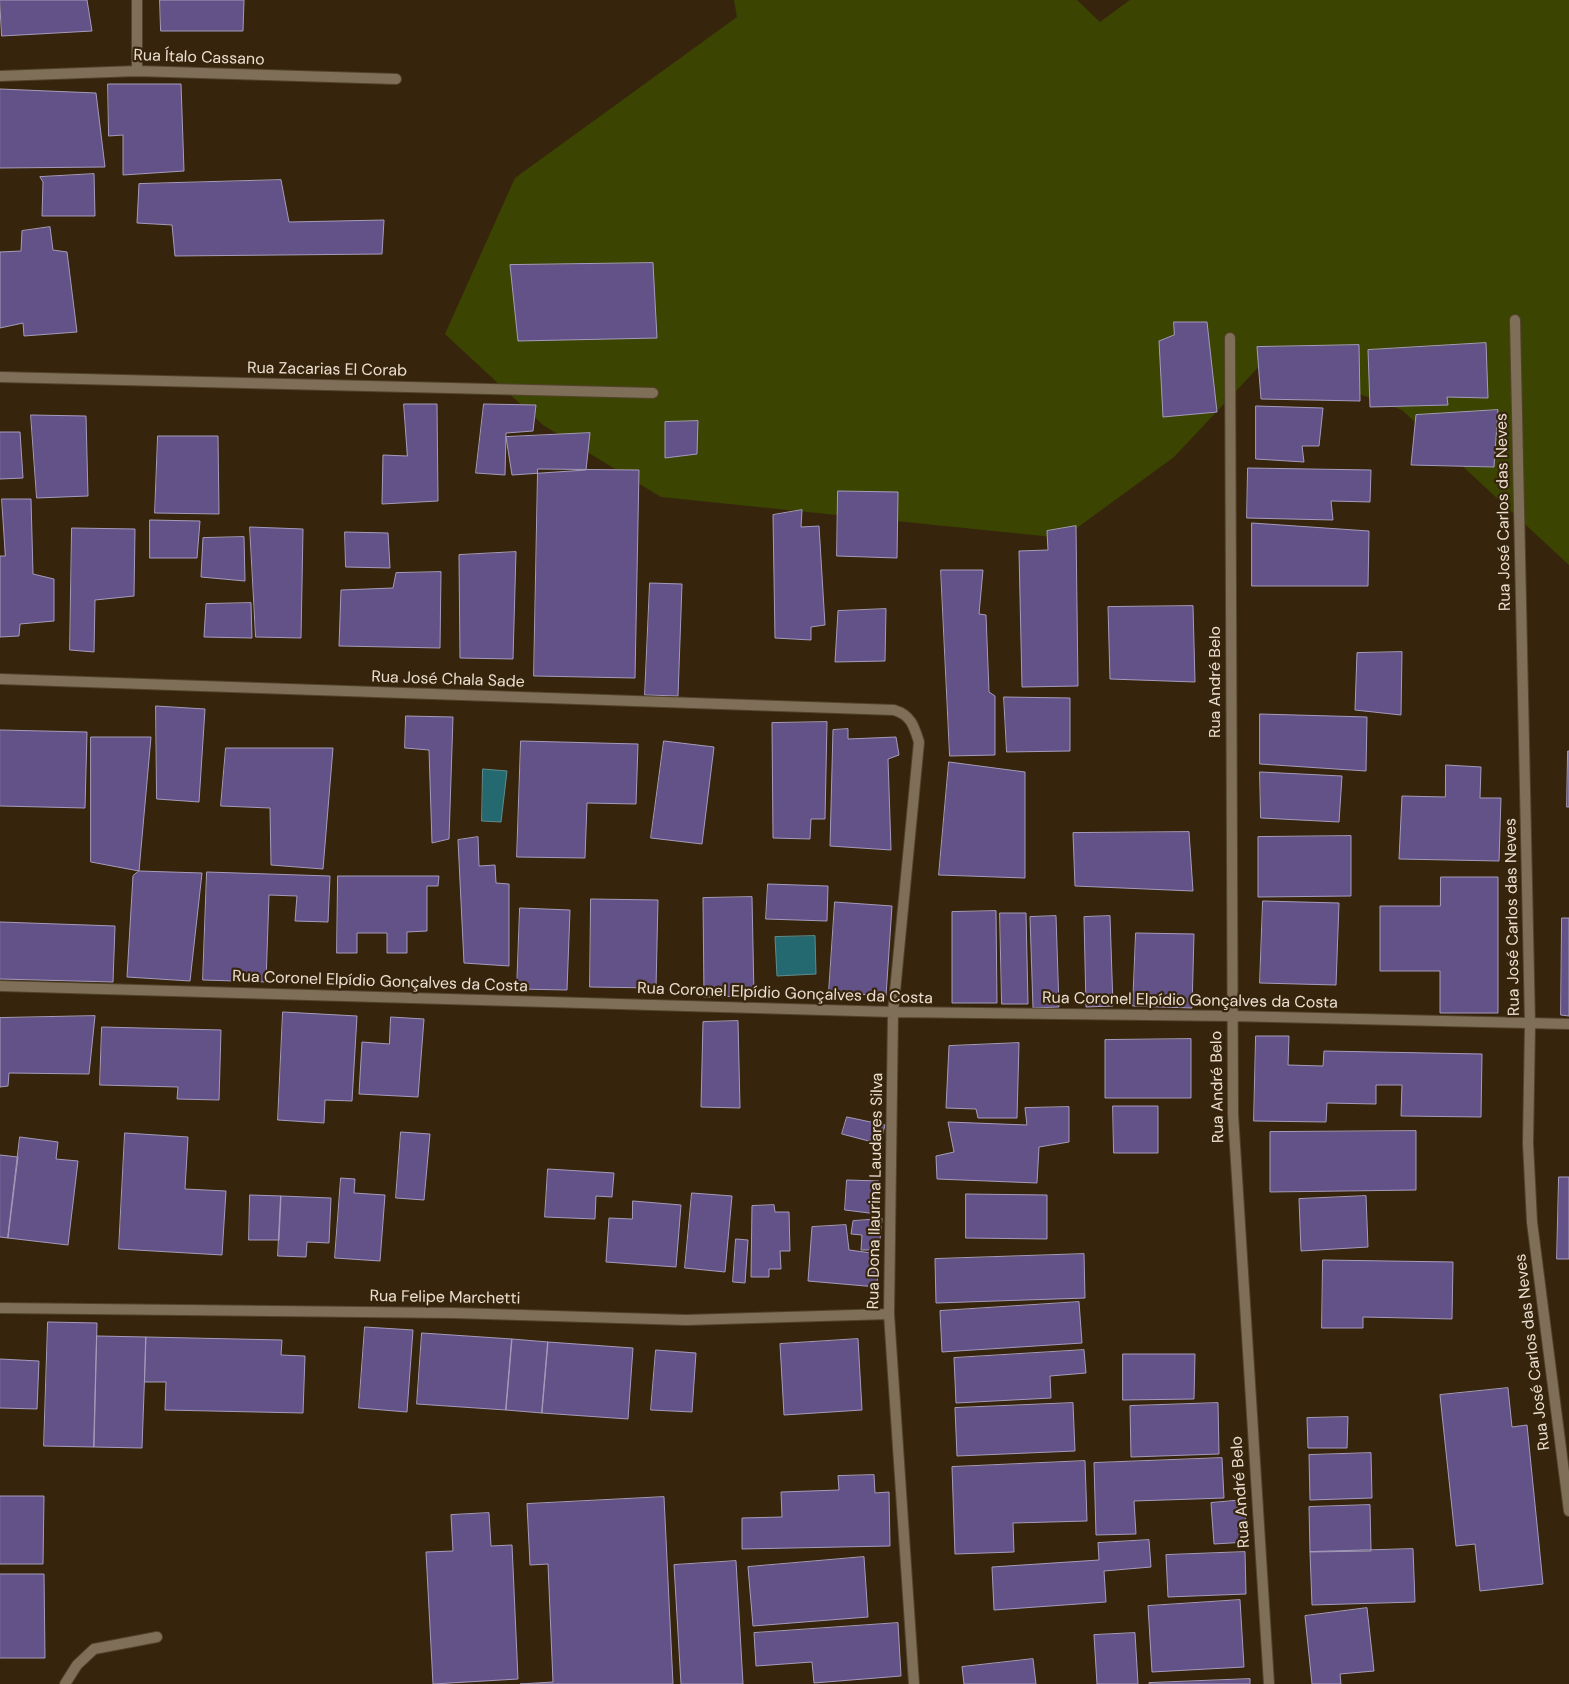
<!DOCTYPE html>
<meta charset="utf-8">
<style>
body{margin:0}
canvas{display:block;background:#36250c}
</style>
<canvas width="1569" height="1684"></canvas>
<script>
const g = document.querySelector('canvas').getContext('2d');
g.lineJoin = 'round';
function fillPath(path, color) {
  g.fillStyle = color;
  g.fill(path, 'evenodd');
}
function trace(path, color, width, dash) {
  g.strokeStyle = color;
  g.lineWidth = width;
  g.lineCap = dash ? 'butt' : 'round';
  g.setLineDash(dash || []);
  g.stroke(path);
}
function write(font, color, halo, rows, align = 'center') {
  g.font = font + ' "DM Sans",sans-serif';
  g.lineWidth = 4.5;
  g.setLineDash([]);
  g.textBaseline = 'middle';
  g.strokeStyle = halo;
  g.fillStyle = color;
  for (const [text, x, y, turn = 0] of rows) {
    g.save();
    g.translate(x, y);
    g.rotate((+turn || 0) * Math.PI / 180);
    g.textAlign = isNaN(turn) ? turn : align;
    if (halo) g.strokeText(text, 0, 0);
    g.fillText(text, 0, 0);
    g.restore();
  }
}
fillPath(new Path2D(`
 M 734,0 L 1077,0 L 1100,22 L 1130,0 L 1569,0 L 1569,565 L 1402,410 L 1266,359 L 1174,457 L 1063,538 L 661,497 L 543,425 L 445,334 L 515,178 L 737,17 Z`), '#3b4501');
const water = new Path2D(`
 M 483,769 L 507,771 L 501,822 L 482,821 Z
 M 815,936 L 816,974 L 777,976 L 775,937 Z`);
fillPath(water, '#23696f');
trace(water, '#5f8c8c', 1);
const building = new Path2D(`
 M 0,0 L 87,0 L 92,31 L 2,36 Z
 M 160,0 L 244,0 L 243,31 L 161,31 Z
 M 108,84 L 181,84 L 184,171 L 123,175 L 123,135 L 109,136 Z
 M 0,89 L 96,93 L 105,167 L 0,168 Z
 M 94,174 L 95,216 L 42,216 L 43,182 L 40,177 Z
 M 281,180 L 289,222 L 384,220 L 382,254 L 175,256 L 172,225 L 137,223 L 139,184 Z
 M 50,227 L 53,250 L 67,252 L 77,332 L 24,336 L 23,323 L 0,328 L 0,252 L 21,251 L 22,231 Z
 M 653,263 L 657,338 L 518,341 L 510,265 Z
 M 1174,322 L 1207,322 L 1217,412 L 1163,417 L 1159,341 L 1174,335 Z
 M 1486,343 L 1488,398 L 1447,397 L 1448,405 L 1370,407 L 1368,350 Z
 M 1359,345 L 1360,401 L 1261,399 L 1257,347 Z
 M 404,404 L 437,404 L 438,501 L 382,504 L 383,455 L 407,456 Z
 M 484,404 L 536,405 L 533,431 L 506,433 L 505,475 L 476,473 Z
 M 1256,406 L 1323,408 L 1319,446 L 1302,446 L 1304,462 L 1256,459 Z
 M 1498,410 L 1494,467 L 1411,465 L 1416,415 Z
 M 31,415 L 86,416 L 88,496 L 37,498 Z
 M 698,421 L 697,454 L 665,458 L 665,422 Z
 M 0,432 L 20,432 L 23,478 L 0,479 Z
 M 590,433 L 586,470 L 512,475 L 506,437 Z
 M 158,436 L 218,436 L 219,514 L 155,513 Z
 M 1248,468 L 1371,470 L 1370,502 L 1331,501 L 1333,520 L 1247,518 Z
 M 538,469 L 639,470 L 635,678 L 534,676 Z
 M 838,491 L 898,492 L 897,558 L 837,556 Z
 M 2,499 L 31,499 L 33,574 L 54,579 L 54,621 L 20,624 L 19,636 L 0,637 L 0,556 L 5,556 Z
 M 802,510 L 801,527 L 819,526 L 825,625 L 811,627 L 811,640 L 775,638 L 773,515 Z
 M 150,520 L 200,521 L 197,558 L 150,558 Z
 M 1252,523 L 1369,531 L 1368,586 L 1252,586 Z
 M 1076,526 L 1078,686 L 1022,687 L 1019,551 L 1048,550 L 1047,531 Z
 M 250,527 L 303,529 L 301,638 L 256,637 Z
 M 72,528 L 135,529 L 134,596 L 95,600 L 94,652 L 70,650 Z
 M 345,532 L 388,533 L 390,568 L 346,567 Z
 M 244,537 L 245,581 L 201,577 L 203,538 Z
 M 516,552 L 513,659 L 460,658 L 459,555 Z
 M 941,570 L 983,570 L 979,614 L 986,615 L 989,692 L 995,696 L 995,755 L 950,756 Z
 M 441,572 L 440,648 L 339,646 L 341,590 L 393,588 L 396,573 Z
 M 650,583 L 682,584 L 678,696 L 645,695 Z
 M 251,603 L 252,638 L 204,637 L 206,604 Z
 M 1193,606 L 1195,682 L 1110,679 L 1108,607 Z
 M 886,609 L 885,661 L 835,662 L 838,611 Z
 M 1402,652 L 1401,715 L 1355,710 L 1357,653 Z
 M 1004,697 L 1070,698 L 1070,751 L 1007,752 Z
 M 156,706 L 205,709 L 199,802 L 157,799 Z
 M 1260,714 L 1367,717 L 1366,771 L 1260,764 Z
 M 406,716 L 453,717 L 449,839 L 432,843 L 429,750 L 405,748 Z
 M 827,722 L 825,819 L 811,819 L 810,839 L 773,838 L 772,723 Z
 M 848,729 L 848,739 L 896,737 L 899,755 L 888,759 L 891,850 L 830,846 L 833,730 Z
 M 0,730 L 87,732 L 85,808 L 0,806 Z
 M 91,737 L 151,737 L 139,871 L 91,862 Z
 M 521,741 L 638,744 L 636,804 L 587,803 L 585,858 L 517,857 Z
 M 664,741 L 714,747 L 702,844 L 651,838 Z
 M 226,748 L 333,748 L 323,869 L 271,865 L 270,808 L 221,806 Z
 M 1568,751 L 1569,751 L 1569,807 L 1567,807 Z
 M 949,762 L 1025,772 L 1025,878 L 939,875 Z
 M 1446,765 L 1481,767 L 1480,798 L 1501,798 L 1499,861 L 1399,859 L 1402,796 L 1445,797 Z
 M 1260,772 L 1342,776 L 1339,822 L 1261,818 Z
 M 1189,832 L 1193,891 L 1075,886 L 1073,833 Z
 M 1351,836 L 1351,896 L 1258,897 L 1258,837 Z
 M 478,837 L 479,866 L 495,865 L 496,883 L 509,884 L 509,966 L 464,963 L 458,840 Z
 M 139,871 L 202,873 L 190,981 L 127,977 L 133,876 Z
 M 207,872 L 330,876 L 328,922 L 295,921 L 297,896 L 269,895 L 266,982 L 203,980 Z
 M 338,876 L 439,876 L 438,886 L 427,886 L 427,931 L 407,932 L 407,953 L 387,953 L 387,933 L 357,933 L 357,953 L 337,953 Z
 M 1441,877 L 1498,877 L 1498,1013 L 1440,1013 L 1440,971 L 1380,971 L 1380,906 L 1440,906 Z
 M 768,884 L 828,886 L 827,921 L 766,919 Z
 M 752,897 L 754,996 L 704,997 L 703,898 Z
 M 591,899 L 658,900 L 656,988 L 590,987 Z
 M 1263,901 L 1339,903 L 1336,985 L 1260,983 Z
 M 835,902 L 892,906 L 886,996 L 829,992 Z
 M 520,908 L 570,910 L 567,990 L 517,989 Z
 M 996,911 L 997,1003 L 952,1003 L 952,912 Z
 M 1000,913 L 1026,913 L 1028,1004 L 1002,1004 Z
 M 1056,916 L 1059,1007 L 1033,1008 L 1030,917 Z
 M 1110,916 L 1113,1006 L 1086,1007 L 1084,917 Z
 M 1562,918 L 1569,918 L 1569,1016 L 1561,1015 Z
 M 0,922 L 115,926 L 113,982 L 0,979 Z
 M 1136,933 L 1194,934 L 1192,1008 L 1133,1006 Z
 M 283,1012 L 357,1016 L 352,1101 L 325,1100 L 324,1123 L 278,1120 Z
 M 95,1016 L 89,1074 L 9,1073 L 8,1086 L 0,1087 L 0,1018 Z
 M 391,1017 L 424,1019 L 418,1097 L 359,1094 L 362,1042 L 389,1044 Z
 M 738,1021 L 740,1108 L 701,1107 L 703,1022 Z
 M 102,1027 L 221,1030 L 219,1100 L 177,1099 L 178,1087 L 100,1085 Z
 M 1256,1036 L 1289,1036 L 1288,1065 L 1323,1066 L 1324,1051 L 1482,1054 L 1481,1117 L 1401,1116 L 1402,1085 L 1376,1085 L 1376,1104 L 1327,1103 L 1326,1122 L 1254,1121 Z
 M 1191,1039 L 1191,1098 L 1105,1098 L 1105,1040 Z
 M 1019,1043 L 1017,1118 L 978,1118 L 976,1109 L 946,1108 L 949,1046 Z
 M 1113,1106 L 1158,1106 L 1158,1153 L 1114,1153 Z
 M 1069,1107 L 1069,1142 L 1039,1147 L 1037,1183 L 937,1179 L 936,1156 L 954,1152 L 948,1122 L 1027,1125 L 1025,1108 Z
 M 847,1117 L 885,1125 L 880,1144 L 842,1134 Z
 M 1416,1131 L 1416,1190 L 1270,1192 L 1270,1132 Z
 M 401,1132 L 430,1134 L 424,1200 L 396,1198 Z
 M 125,1133 L 188,1137 L 185,1189 L 226,1191 L 222,1255 L 119,1249 Z
 M 20,1137 L 58,1142 L 56,1159 L 78,1161 L 68,1245 L 8,1238 Z
 M 0,1155 L 18,1157 L 8,1238 L 0,1237 Z
 M 548,1169 L 614,1173 L 612,1197 L 596,1196 L 595,1219 L 545,1217 Z
 M 1559,1177 L 1569,1177 L 1569,1259 L 1557,1259 Z
 M 341,1178 L 355,1179 L 354,1193 L 385,1195 L 380,1261 L 335,1258 Z
 M 847,1180 L 879,1181 L 877,1214 L 845,1210 Z
 M 692,1193 L 732,1196 L 725,1272 L 685,1268 Z
 M 966,1194 L 1047,1195 L 1047,1239 L 966,1238 Z
 M 250,1195 L 281,1196 L 279,1240 L 249,1240 Z
 M 281,1196 L 331,1198 L 329,1243 L 307,1242 L 306,1257 L 278,1256 Z
 M 1366,1196 L 1368,1247 L 1301,1251 L 1299,1199 Z
 M 633,1201 L 681,1205 L 676,1267 L 606,1262 L 609,1218 L 632,1219 Z
 M 774,1205 L 775,1212 L 789,1212 L 790,1251 L 780,1251 L 781,1269 L 769,1269 L 769,1277 L 751,1277 L 752,1206 Z
 M 882,1219 L 879,1250 L 861,1250 L 862,1235 L 851,1234 L 853,1221 Z
 M 846,1225 L 849,1250 L 879,1254 L 877,1287 L 808,1281 L 812,1227 Z
 M 736,1239 L 748,1240 L 745,1283 L 733,1282 Z
 M 1084,1254 L 1085,1298 L 936,1303 L 935,1259 Z
 M 1323,1260 L 1453,1262 L 1452,1319 L 1363,1317 L 1363,1328 L 1322,1328 Z
 M 1079,1302 L 1082,1343 L 942,1352 L 940,1311 Z
 M 48,1322 L 97,1323 L 94,1447 L 44,1446 Z
 M 365,1327 L 413,1330 L 407,1412 L 359,1408 Z
 M 422,1333 L 512,1339 L 506,1410 L 417,1404 Z
 M 97,1336 L 146,1337 L 142,1448 L 94,1447 Z
 M 146,1337 L 282,1340 L 281,1355 L 305,1356 L 303,1413 L 165,1410 L 166,1382 L 145,1382 Z
 M 512,1339 L 548,1342 L 542,1413 L 506,1410 Z
 M 858,1339 L 862,1410 L 784,1415 L 780,1344 Z
 M 548,1342 L 633,1348 L 628,1419 L 542,1413 Z
 M 656,1350 L 696,1353 L 692,1412 L 651,1410 Z
 M 1084,1350 L 1086,1373 L 1050,1376 L 1051,1398 L 956,1403 L 954,1358 Z
 M 1123,1354 L 1195,1354 L 1194,1399 L 1123,1400 Z
 M 0,1359 L 39,1361 L 37,1409 L 0,1408 Z
 M 1508,1388 L 1512,1427 L 1527,1425 L 1543,1584 L 1480,1591 L 1475,1544 L 1456,1546 L 1440,1395 Z
 M 1073,1403 L 1075,1451 L 957,1456 L 955,1408 Z
 M 1218,1403 L 1219,1454 L 1131,1457 L 1130,1406 Z
 M 1348,1417 L 1347,1448 L 1308,1448 L 1307,1418 Z
 M 1371,1453 L 1372,1498 L 1310,1500 L 1309,1455 Z
 M 1222,1458 L 1224,1498 L 1134,1501 L 1136,1534 L 1096,1535 L 1094,1463 Z
 M 1085,1461 L 1087,1521 L 1013,1523 L 1014,1552 L 955,1554 L 952,1467 Z
 M 874,1475 L 875,1493 L 889,1492 L 890,1546 L 742,1549 L 742,1518 L 782,1517 L 781,1492 L 839,1490 L 838,1476 Z
 M 0,1496 L 44,1496 L 43,1564 L 0,1564 Z
 M 664,1497 L 673,1684 L 520,1684 L 553,1682 L 548,1564 L 530,1565 L 527,1504 Z
 M 1244,1500 L 1247,1542 L 1214,1544 L 1211,1503 Z
 M 1370,1505 L 1371,1551 L 1310,1552 L 1309,1507 Z
 M 489,1513 L 491,1546 L 512,1545 L 518,1679 L 433,1684 L 426,1552 L 453,1551 L 451,1515 Z
 M 1149,1540 L 1151,1567 L 1104,1571 L 1106,1602 L 994,1610 L 992,1567 L 1099,1560 L 1098,1543 Z
 M 1413,1549 L 1415,1602 L 1312,1605 L 1310,1552 Z
 M 1245,1552 L 1246,1594 L 1168,1597 L 1166,1555 Z
 M 864,1557 L 868,1617 L 753,1626 L 748,1567 Z
 M 736,1561 L 743,1684 L 681,1684 L 674,1565 Z
 M 0,1574 L 44,1574 L 45,1658 L 0,1658 Z
 M 1240,1600 L 1244,1667 L 1152,1672 L 1148,1606 Z
 M 1367,1608 L 1374,1671 L 1340,1674 L 1341,1684 L 1312,1684 L 1305,1616 Z
 M 898,1623 L 901,1676 L 814,1683 L 812,1662 L 756,1666 L 754,1633 Z
 M 1135,1633 L 1138,1684 L 1097,1684 L 1094,1635 Z
 M 1033,1659 L 1036,1684 L 964,1684 L 962,1667 Z
 M 1250,1679 L 1250,1684 L 1149,1684 L 1149,1683 Z`);
fillPath(building, '#635288');
trace(building, '#a49bbb', 1);
const service = new Path2D(`
 M 65,1684 L 77,1665 L 94,1649 L 157,1637`);
const minor = new Path2D(`
 M 137,0 L 137,71
 M 0,76 L 137,71 L 396,79
 M 1515,320 L 1530,1024 L 1528,1143 L 1532,1222 L 1569,1511
 M 1230,338 L 1233,1114 L 1269,1684
 M 0,377 L 653,393
 M 0,679 L 894,710 C 911,715 914,726 919,742 L 893,1012 L 889,1314 L 914,1684
 M 0,986 L 893,1012 L 1232,1016 L 1569,1024
 M 0,1308 L 454,1313 L 686,1320 L 889,1314`);
trace(service, '#53432c', 12);
trace(minor, '#53432c', 12);
trace(service, '#7f6f59', 10);
trace(minor, '#7f6f59', 10);
write('16px', '#ebdfd1', '#36250c', [
 ["Rua Ítalo Cassano",199,58,2],
 ["Rua Zacarias El Corab",327,370,1],
 ["Rua José Carlos das Neves",1504,512,-91],
 ["Rua José Chala Sade",448,680,2],
 ["Rua André Belo",1216,682,-90],
 ["Rua José Carlos das Neves",1513,917,-91],
 ["Rua Coronel Elpídio Gonçalves da Costa",380,982,2],
 ["Rua Coronel Elpídio Gonçalves da Costa",785,994,2],
 ["Rua Coronel Elpídio Gonçalves da Costa",1190,1001,1],
 ["Rua André Belo",1218,1087,-91],
 ["Rua Dona Ilaurina Laudares Silva",876,1191,-89],
 ["Rua Felipe Marchetti",445,1298,1],
 ["Rua José Carlos das Neves",1533,1352,-97],
 ["Rua André Belo",1241,1492,-94]
]);
</script>
